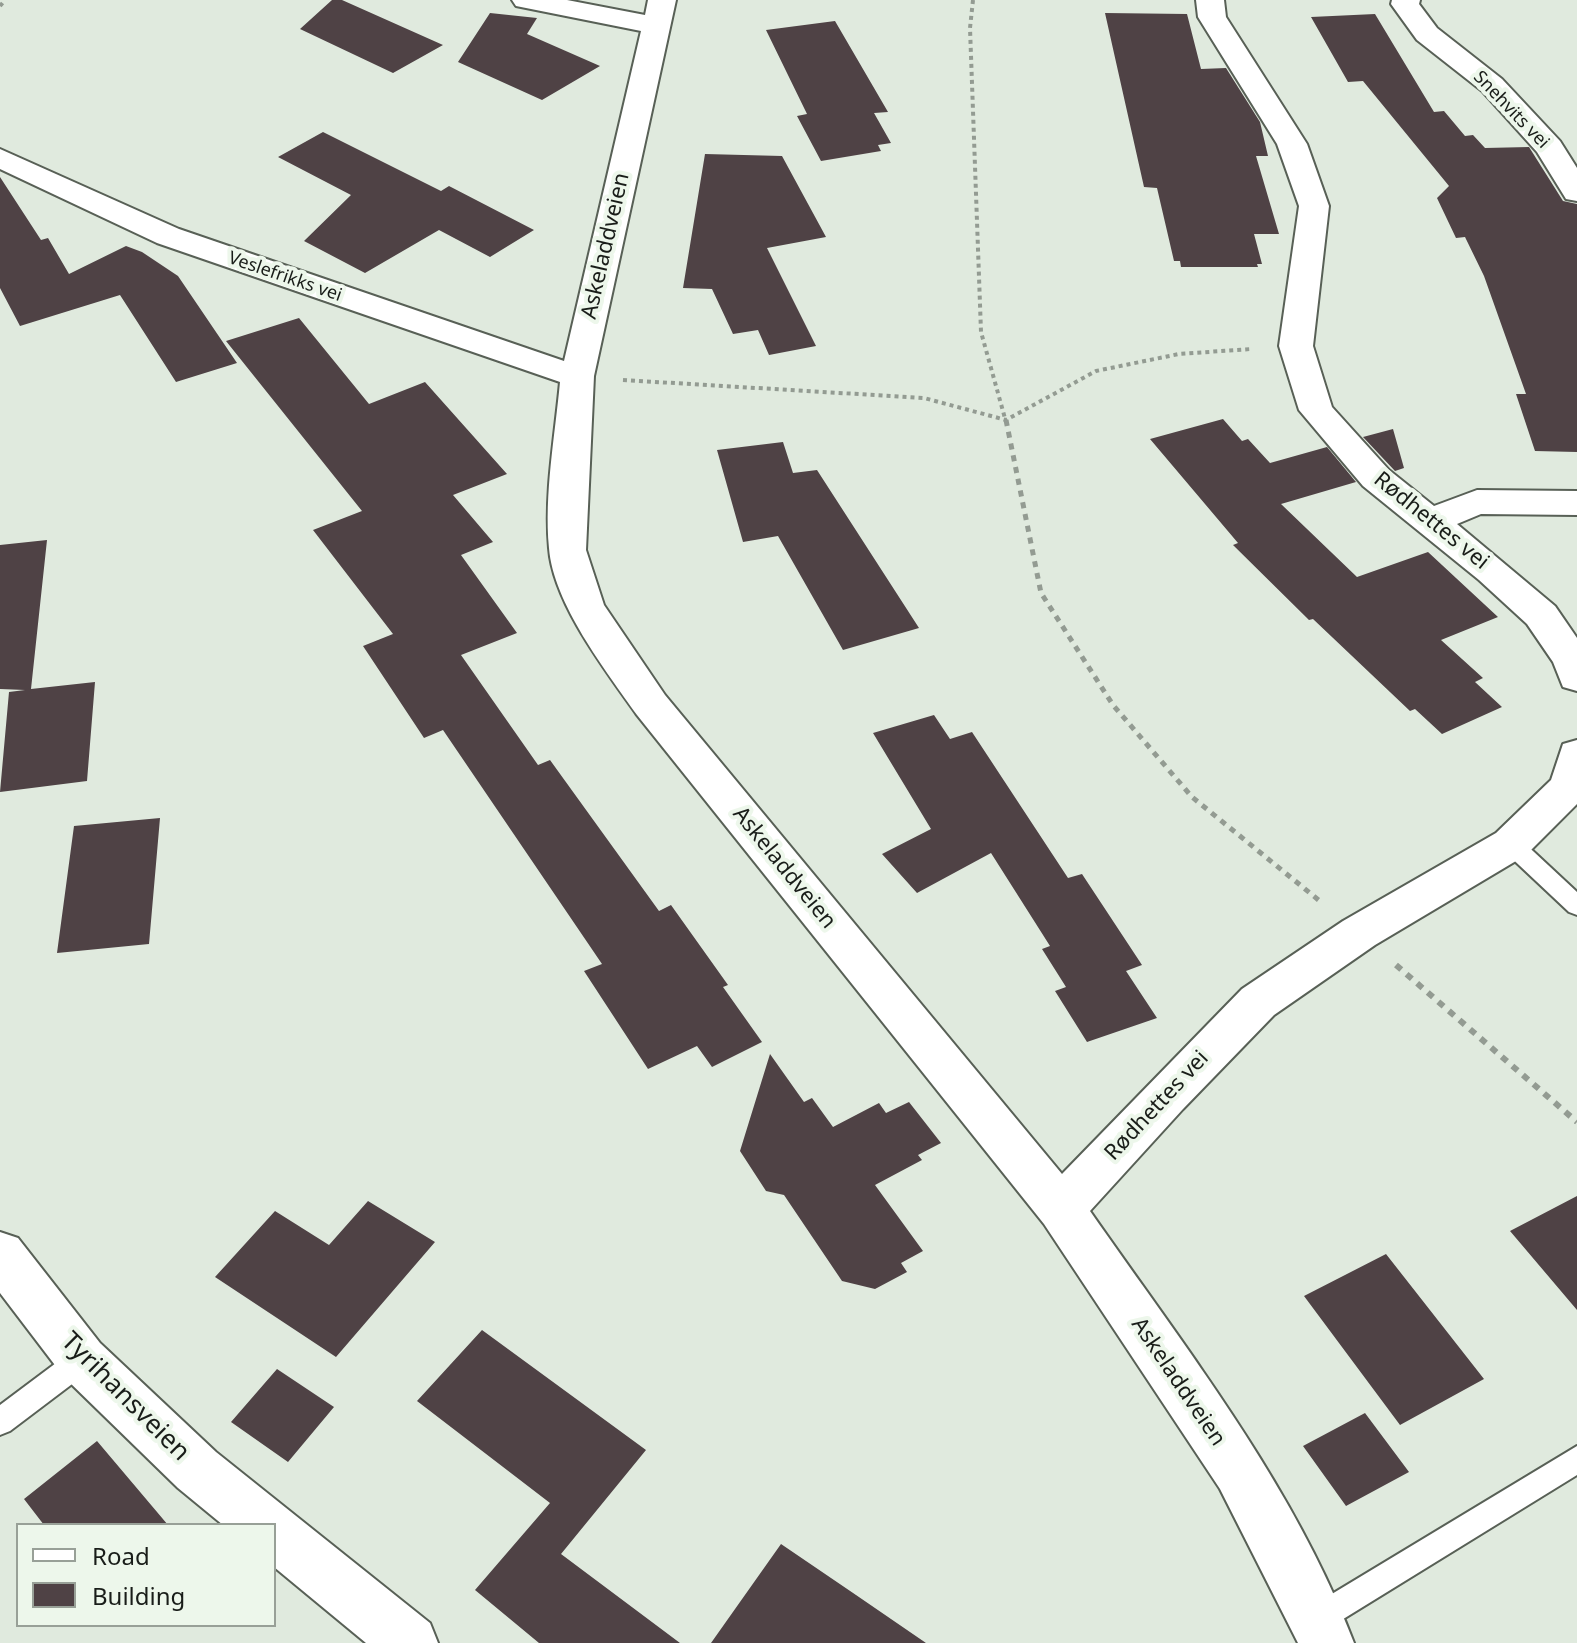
<!DOCTYPE html>
<meta charset="utf-8">
<style>
body{margin:0}
#map{position:relative;width:1577px;height:1643px;overflow:hidden;background:#e0eade;font-family:"Noto Sans",sans-serif}
canvas{display:block}
.legend{position:absolute;left:16px;top:1523px;width:260px;height:104px;box-sizing:border-box;background:#edf7eb;border:2px solid #98a097;margin:0;padding:10px 14px;list-style:none;font-size:24px;color:#191d19}
.legend li{display:flex;align-items:center;gap:16px;height:40px}
.legend b{width:40px;border:2px solid #98a097}
</style>
<div id="map">
<canvas width="1577" height="1643"></canvas>
<ul class="legend">
<li><b style="height:10px;background:#fff"></b>Road</li>
<li><b style="height:22px;background:#4f4245"></b>Building</li>
</ul>
</div>
<script>
const g = document.querySelector('canvas').getContext('2d');
g.lineJoin = 'round';
function fillPath(path, color) {
  g.fillStyle = color;
  g.fill(path, 'evenodd');
}
function trace(path, color, width, dash) {
  g.strokeStyle = color;
  g.lineWidth = width;
  g.lineCap = dash ? 'butt' : 'round';
  g.setLineDash(dash || []);
  g.stroke(path);
}
function write(font, color, halo, rows, align = 'center') {
  g.font = font + ' "Noto Sans",sans-serif';
  g.lineWidth = 8;
  g.setLineDash([]);
  g.textBaseline = 'middle';
  g.strokeStyle = halo;
  g.fillStyle = color;
  for (const [text, x, y, turn = 0] of rows) {
    g.save();
    g.translate(x, y);
    g.rotate((+turn || 0) * Math.PI / 180);
    g.textAlign = isNaN(turn) ? turn : align;
    if (halo) g.strokeText(text, 0, 0);
    g.fillText(text, 0, 0);
    g.restore();
  }
}
fillPath(new Path2D(`
 M 332,0 L 342,0 L 443,45 L 393,73 L 300,29 Z
 M 490,13 L 537,18 L 527,34 L 600,66 L 542,100 L 458,62 Z
 M 1105,13 L 1187,14 L 1201,69 L 1226,68 L 1260,122 L 1268,156 L 1256,156 L 1279,234 L 1254,234 L 1262,264 L 1257,264 L 1258,267 L 1181,267 L 1180,261 L 1174,261 L 1157,188 L 1144,187 Z
 M 1375,14 L 1434,112 L 1444,111 L 1465,136 L 1473,135 L 1485,148 L 1529,147 L 1563,201 L 1577,204 L 1577,452 L 1535,451 L 1516,394 L 1526,394 L 1484,276 L 1465,237 L 1456,238 L 1437,198 L 1449,186 L 1363,81 L 1348,82 L 1311,17 Z
 M 835,21 L 888,112 L 874,113 L 891,143 L 878,145 L 881,151 L 821,161 L 797,116 L 807,114 L 766,30 Z
 M 323,132 L 441,191 L 449,186 L 534,230 L 490,257 L 439,230 L 365,273 L 304,241 L 351,195 L 278,157 Z
 M 705,154 L 782,156 L 826,237 L 767,248 L 816,346 L 769,355 L 758,330 L 733,334 L 712,289 L 683,288 Z
 M 0,177 L 41,240 L 48,238 L 69,274 L 126,246 L 142,252 L 178,276 L 237,363 L 176,382 L 120,295 L 20,326 L 0,288 Z
 M 299,318 L 369,404 L 425,382 L 507,474 L 453,495 L 493,542 L 461,555 L 517,633 L 461,655 L 538,765 L 550,760 L 659,911 L 671,905 L 728,985 L 723,987 L 762,1042 L 712,1067 L 697,1046 L 648,1069 L 584,971 L 602,964 L 443,730 L 424,738 L 363,646 L 393,634 L 313,530 L 362,511 L 226,341 Z
 M 1223,419 L 1242,441 L 1248,439 L 1270,463 L 1327,447 L 1356,482 L 1281,504 L 1357,577 L 1428,552 L 1498,617 L 1441,640 L 1483,678 L 1475,682 L 1502,707 L 1442,734 L 1415,709 L 1410,711 L 1313,619 L 1309,620 L 1233,545 L 1238,543 L 1150,439 Z
 M 1393,429 L 1404,468 L 1395,471 L 1363,437 Z
 M 783,442 L 793,473 L 817,470 L 919,628 L 843,650 L 778,536 L 743,542 L 717,450 Z
 M 47,540 L 31,689 L 95,682 L 87,781 L 0,792 L 9,692 L 25,690 L 0,689 L 0,545 Z
 M 934,715 L 950,739 L 972,732 L 1068,878 L 1082,874 L 1142,965 L 1126,971 L 1157,1018 L 1087,1042 L 1055,991 L 1066,987 L 1042,949 L 1050,946 L 991,853 L 917,893 L 882,854 L 931,829 L 873,733 Z
 M 160,818 L 149,944 L 57,953 L 74,826 Z
 M 770,1054 L 804,1102 L 812,1098 L 833,1127 L 879,1103 L 886,1113 L 909,1102 L 941,1143 L 918,1155 L 922,1160 L 875,1185 L 923,1251 L 901,1263 L 907,1272 L 875,1289 L 842,1281 L 784,1195 L 766,1191 L 740,1151 Z
 M 1577,1196 L 1577,1310 L 1510,1231 Z
 M 368,1201 L 435,1242 L 336,1357 L 215,1277 L 275,1211 L 329,1245 Z
 M 1386,1254 L 1484,1379 L 1400,1425 L 1304,1296 Z
 M 482,1330 L 646,1450 L 561,1554 L 680,1643 L 539,1643 L 475,1590 L 550,1503 L 417,1401 Z
 M 277,1369 L 334,1407 L 288,1462 L 231,1422 Z
 M 1365,1413 L 1409,1472 L 1346,1506 L 1303,1446 Z
 M 97,1441 L 168,1525 L 44,1525 L 24,1499 Z
 M 781,1544 L 856,1595 L 926,1643 L 711,1643 Z`), '#4f4245');
const service = new Path2D(`
 M 1511,836 L 1519,838 L 1577,892 L 1577,915 L 1569,912 L 1503,850 L 1500,844 L 1503,838 Z
 M 82,1347 L 92,1351 L 96,1360 L 92,1369 L 10,1431 L 0,1435 L 0,1405 L 72,1351 Z
 M 1577,1446 L 1577,1475 L 1327,1629 L 1317,1634 L 1307,1629 L 1302,1619 L 1307,1609 Z`);
const minor = new Path2D(`
 M 512,0 L 567,0 L 645,15 L 648,0 L 676,0 L 594,376 L 586,550 L 604,605 L 665,695 L 1062,1174 L 1242,989 L 1343,921 L 1496,833 L 1551,780 L 1563,744 L 1577,740 L 1577,804 L 1526,855 L 1375,945 L 1274,1015 L 1183,1109 L 1090,1211 C 1186,1349 1294,1485 1354,1643 L 1298,1643 L 1220,1489 L 1044,1224 L 637,715 C 606,671 553,603 549,548 C 544,494 555,436 560,382 L 157,243 L 0,169 L 0,149 L 179,229 L 564,361 L 641,31 L 516,6 Z
 M 1196,0 L 1224,0 L 1226,17 L 1307,144 L 1329,206 L 1313,346 L 1332,407 L 1389,470 L 1434,506 L 1477,490 L 1577,491 L 1577,515 L 1481,514 L 1457,524 L 1555,606 L 1577,638 L 1577,691 L 1563,687 L 1553,662 L 1527,624 L 1479,580 L 1363,486 L 1299,410 L 1279,346 L 1299,206 L 1277,144 L 1198,17 Z
 M 1392,0 L 1420,0 L 1419,4 L 1437,28 L 1502,79 L 1560,141 L 1577,168 L 1577,201 L 1566,199 L 1537,152 L 1482,91 L 1417,40 L 1391,4 Z
 M 0,1232 L 18,1238 L 100,1343 L 216,1452 L 430,1623 L 438,1643 L 366,1643 L 274,1567 L 274,1525 L 223,1525 L 178,1488 L 64,1377 L 0,1293 Z`);
trace(service, '#586056', 4);
trace(minor, '#586056', 4);
trace(new Path2D(`
 M 973,0 L 970,28 L 981,332 L 1006,422
 M 0,6 L 5,0
 M 623,380 L 924,398 L 1006,420 L 1096,371 L 1179,354 L 1251,349`), '#939b92', 4, [4, 4]);
trace(new Path2D(`
 M 1006,420 L 1041,593 L 1113,705 L 1192,797 L 1321,902`), '#939b92', 5, [6, 6]);
trace(new Path2D(`
 M 1396,965 L 1577,1122`), '#939b92', 6, [7, 7]);
fillPath(service, '#fff');
fillPath(minor, '#fff');
write('18px', '#191d19', '#edf7eb', [
 ["Snehvits vei",1511,110,46],
 ["Veslefrikks vei",285,277,19]
]);
write('22px', '#191d19', '#edf7eb', [
 ["Askeladdveien",606,246,-77],
 ["Rødhettes vei",1431,521,39],
 ["Askeladdveien",784,868,51],
 ["Rødhettes vei",1157,1106,-47],
 ["Askeladdveien",1178,1382,56]
]);
write('26px', '#191d19', '#edf7eb', [
 ["Tyrihansveien",125,1397,45]
]);
</script>
